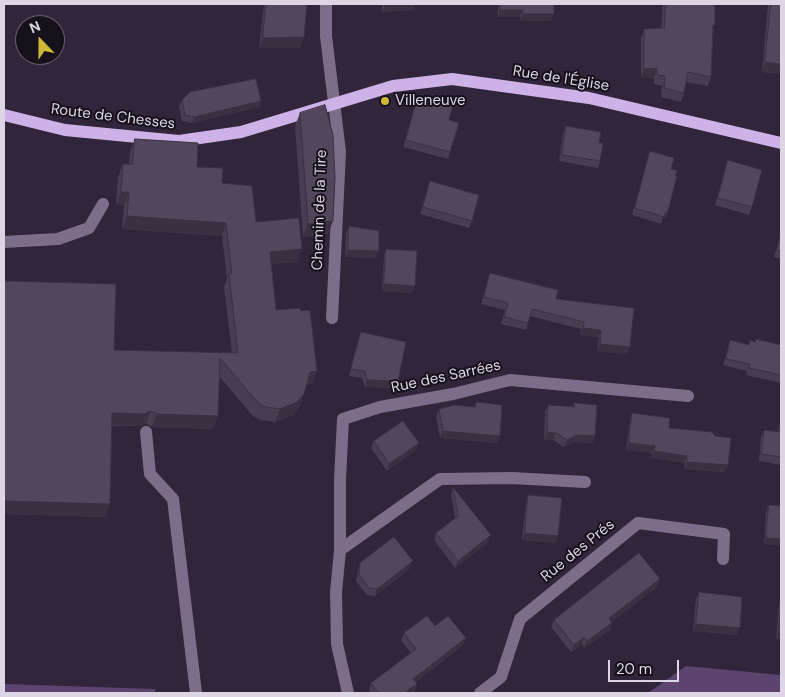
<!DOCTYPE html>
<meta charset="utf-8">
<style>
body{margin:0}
#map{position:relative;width:785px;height:697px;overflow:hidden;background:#31253b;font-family:"DM Sans",sans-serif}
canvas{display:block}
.frame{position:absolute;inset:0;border:5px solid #ddd5e4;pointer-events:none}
.north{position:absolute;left:15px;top:15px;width:50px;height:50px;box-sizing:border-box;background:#16111b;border:1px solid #665f6b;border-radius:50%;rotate:338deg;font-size:14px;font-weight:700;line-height:20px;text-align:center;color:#ddd5e4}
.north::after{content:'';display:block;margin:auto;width:18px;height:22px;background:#cfb837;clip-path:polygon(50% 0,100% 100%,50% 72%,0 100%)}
.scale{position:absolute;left:608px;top:660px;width:71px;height:22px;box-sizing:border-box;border:2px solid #ddd5e4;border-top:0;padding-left:6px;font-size:15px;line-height:18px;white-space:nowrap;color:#ddd5e4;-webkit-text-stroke:4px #16111b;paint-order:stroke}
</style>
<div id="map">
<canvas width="785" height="697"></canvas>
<div class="frame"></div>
<div class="north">N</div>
<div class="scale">20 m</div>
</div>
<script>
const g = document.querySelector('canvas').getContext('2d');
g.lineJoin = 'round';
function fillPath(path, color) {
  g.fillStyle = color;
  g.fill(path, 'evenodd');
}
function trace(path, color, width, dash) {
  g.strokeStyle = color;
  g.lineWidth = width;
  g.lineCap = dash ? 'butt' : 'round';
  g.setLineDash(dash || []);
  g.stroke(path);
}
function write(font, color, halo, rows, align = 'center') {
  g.font = font + ' "DM Sans",sans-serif';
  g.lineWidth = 4;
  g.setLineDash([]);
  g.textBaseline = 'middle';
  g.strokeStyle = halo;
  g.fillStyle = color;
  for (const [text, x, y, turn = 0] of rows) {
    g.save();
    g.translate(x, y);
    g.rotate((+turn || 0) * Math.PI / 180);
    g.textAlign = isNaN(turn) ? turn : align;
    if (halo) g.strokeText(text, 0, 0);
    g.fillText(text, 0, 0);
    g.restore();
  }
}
fillPath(new Path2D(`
 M 686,666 L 781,675 L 781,693 L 648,693 Z
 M 4,684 L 155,689 L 155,693 L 4,693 Z`), '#5c446f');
trace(new Path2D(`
 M 326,4 L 326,36 L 340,152 L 332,318
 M 4,242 L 58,239 L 89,228 L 103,204
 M 146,432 L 150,474 L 173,499 L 196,693
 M 340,550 L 440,479 L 512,478 L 585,482
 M 348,693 L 337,644 L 336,592 L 340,550 L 340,480 L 343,419 L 380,407 L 453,394 L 510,380 L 688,396
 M 480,693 L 501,677 L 520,619 L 638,523 L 724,534 L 723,559`), '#7c6e88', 12);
trace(new Path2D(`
 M 4,115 L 65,130 L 179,141 L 241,132 L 393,86 L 452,79 L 589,98 L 781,143`), '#ceb1e7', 12);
fillPath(new Path2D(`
 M 264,4 L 307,4 L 304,37 L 300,48 L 259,48 Z
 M 382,4 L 415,4 L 413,10 L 382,12 Z
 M 498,4 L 554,4 L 554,14 L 551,21 L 520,21 L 520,17 L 498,17 Z
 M 663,4 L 715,4 L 711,77 L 708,86 L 686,82 L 684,93 L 681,102 L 661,97 L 662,86 L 654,84 L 654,78 L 641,78 L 641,38 L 644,29 L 661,28 Z
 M 768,4 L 781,4 L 781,74 L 762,72 Z
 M 418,96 L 449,120 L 450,152 L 448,159 L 403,147 Z
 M 182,100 L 261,101 L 259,107 L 192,123 L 182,121 L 179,106 Z
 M 300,113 L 328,234 L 303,237 L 295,126 Z
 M 566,126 L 599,143 L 600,161 L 598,168 L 559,161 L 563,133 Z
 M 135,139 L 197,167 L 222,183 L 256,222 L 297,262 L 271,264 L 276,310 L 312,384 L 307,384 L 299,407 L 293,415 L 275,422 L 261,420 L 253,416 L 219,376 L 213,429 L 152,427 L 146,424 L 140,426 L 112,426 L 105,517 L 4,514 L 4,281 L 114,350 L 232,353 L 224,287 L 227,279 L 222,236 L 122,229 L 124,205 L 116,205 L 118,177 L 123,164 L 129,164 L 130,152 Z
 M 650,151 L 671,169 L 668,211 L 665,218 L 663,217 L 661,224 L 632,215 Z
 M 728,160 L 752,207 L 749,215 L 715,205 Z
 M 430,181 L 472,221 L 469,228 L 420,214 Z
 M 349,226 L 376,258 L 345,257 L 346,233 Z
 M 781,233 L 781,259 L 774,257 Z
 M 386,249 L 412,293 L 382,291 L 384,255 Z
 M 490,273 L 556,299 L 630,347 L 627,354 L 597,351 L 599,337 L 580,335 L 581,329 L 530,316 L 526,330 L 501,324 L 505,310 L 481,304 Z
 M 361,332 L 396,388 L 365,387 L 362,378 L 349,376 Z
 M 730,340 L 748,345 L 755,342 L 781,345 L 781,383 L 746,375 L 747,371 L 723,365 Z
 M 476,402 L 498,443 L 440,438 L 436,416 L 439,409 L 474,407 Z
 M 574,403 L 595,436 L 592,443 L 574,442 L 564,447 L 553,440 L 544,440 L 545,412 L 548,405 L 573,407 Z
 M 632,413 L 669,428 L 725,472 L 684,469 L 685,463 L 652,458 L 652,453 L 626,450 L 630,420 Z
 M 780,424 L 781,424 L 781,465 L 759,461 L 761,437 L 764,430 L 777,432 Z
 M 374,441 L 419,443 L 416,450 L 387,471 L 371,448 Z
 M 453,487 L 488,542 L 455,568 L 434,540 L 436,533 L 455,518 L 451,494 Z
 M 528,495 L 556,543 L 522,540 L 526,502 Z
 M 769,505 L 781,506 L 764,544 L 766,512 Z
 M 360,563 L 410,568 L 375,596 L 367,595 L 356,581 L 358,570 Z
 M 660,579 L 658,586 L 611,622 L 610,630 L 584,648 L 582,644 L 571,652 L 551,627 L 554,620 Z
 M 699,592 L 737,635 L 693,631 L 696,599 Z
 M 781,599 L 781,639 L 776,639 L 779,604 Z
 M 435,626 L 463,645 L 416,682 L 415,691 L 412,693 L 371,693 L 369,690 L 371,683 L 411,653 L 401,640 L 404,633 Z`), '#473c50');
fillPath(new Path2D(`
 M 404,4 L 415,4 L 413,10 L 382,12 L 385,5 Z
 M 500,10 L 523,10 L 520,17 L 498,17 Z
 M 523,14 L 554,14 L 551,21 L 520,21 Z
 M 304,37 L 300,48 L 259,48 L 263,38 Z
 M 765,62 L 781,64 L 781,74 L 762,72 Z
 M 657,68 L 654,78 L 641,78 L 644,69 Z
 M 261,101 L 259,107 L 192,123 L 194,117 Z
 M 121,192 L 129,192 L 124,205 L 116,205 Z
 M 127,216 L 226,223 L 222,236 L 122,229 Z
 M 333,221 L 328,234 L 303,237 L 308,224 Z
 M 302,249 L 297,262 L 265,265 L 270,252 Z
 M 348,250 L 379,251 L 376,258 L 345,257 Z
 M 384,284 L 415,286 L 412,293 L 382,291 Z
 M 583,328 L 601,330 L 599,337 L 580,335 Z
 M 600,344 L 630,347 L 627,354 L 597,351 Z
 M 317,371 L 312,384 L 306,385 L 310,372 Z
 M 367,380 L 398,381 L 396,388 L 365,387 Z
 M 304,394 L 299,407 L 293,415 L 275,422 L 280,409 Z
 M 150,411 L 146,424 L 140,426 L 108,425 L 112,413 Z
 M 157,414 L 218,416 L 213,429 L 152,427 Z
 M 443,431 L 500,436 L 498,443 L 440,438 Z
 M 547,432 L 556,433 L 553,440 L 544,440 Z
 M 577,435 L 595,436 L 592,443 L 574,442 L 564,447 L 567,440 Z
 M 419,443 L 416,450 L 387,471 L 389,464 Z
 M 629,443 L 655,446 L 652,453 L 626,450 Z
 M 654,451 L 687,456 L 685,463 L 652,458 Z
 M 687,462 L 728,465 L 725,472 L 684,469 Z
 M 4,501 L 110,504 L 105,517 L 4,514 Z
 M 525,533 L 558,536 L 556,543 L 522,540 Z
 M 491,535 L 488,542 L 455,568 L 458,561 Z
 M 766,538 L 781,539 L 781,546 L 764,544 Z
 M 413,561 L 410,568 L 375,596 L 377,589 Z
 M 660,579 L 658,586 L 606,626 L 609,618 Z
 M 612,623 L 610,630 L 584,648 L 587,641 Z
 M 696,624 L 740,628 L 737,635 L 693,631 Z
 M 779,632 L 781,632 L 781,639 L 776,639 Z
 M 584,637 L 582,644 L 571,652 L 574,645 Z
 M 466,638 L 463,645 L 411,686 L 413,679 Z
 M 417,684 L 415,691 L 412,693 L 404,693 Z`), '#393141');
const building = new Path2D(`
 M 266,4 L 307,4 L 304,37 L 263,38 Z
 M 384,4 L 404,4 L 385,5 Z
 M 500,4 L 554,4 L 554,14 L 523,14 L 523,10 L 500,10 Z
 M 666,4 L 715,4 L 715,25 L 713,25 L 711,77 L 688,72 L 684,93 L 664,88 L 665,76 L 657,75 L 657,68 L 644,69 L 644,29 L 664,28 Z
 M 771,4 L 781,4 L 781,64 L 765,62 Z
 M 256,79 L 261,101 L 194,117 L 185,115 L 182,100 L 190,92 Z
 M 418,96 L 453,105 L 449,120 L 459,123 L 450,152 L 406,140 Z
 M 325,105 L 333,135 L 335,178 L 333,221 L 308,224 L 300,113 Z
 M 566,126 L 601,132 L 599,143 L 603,143 L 600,161 L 562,155 Z
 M 135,139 L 198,143 L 197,167 L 223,168 L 222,183 L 252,186 L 256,222 L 299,218 L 302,249 L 270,252 L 276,310 L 300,308 L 301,311 L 310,310 L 317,371 L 310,372 L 304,394 L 297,402 L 280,409 L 266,407 L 258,403 L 220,358 L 218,416 L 157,414 L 150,411 L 145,414 L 112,413 L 110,504 L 4,501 L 4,281 L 116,284 L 114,350 L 238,353 L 229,274 L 232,274 L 226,223 L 127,216 L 129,192 L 121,192 L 123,164 L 132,164 Z
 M 650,151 L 674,158 L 671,169 L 677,171 L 675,176 L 677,176 L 668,211 L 666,211 L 664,217 L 635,208 Z
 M 728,160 L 762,170 L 752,207 L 718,198 Z
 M 430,181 L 479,195 L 472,221 L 423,207 Z
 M 349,226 L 379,231 L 379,251 L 348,250 Z
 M 781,234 L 781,251 L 777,250 Z
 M 386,249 L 417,251 L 415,286 L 384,284 Z
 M 490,273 L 558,290 L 556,299 L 634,308 L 630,347 L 600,344 L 601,330 L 583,328 L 584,322 L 532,309 L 528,323 L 504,317 L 508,303 L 484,297 Z
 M 361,332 L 406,342 L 398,381 L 367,380 L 365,371 L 351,369 Z
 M 756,339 L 781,345 L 781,375 L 749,368 L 750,364 L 726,359 L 730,340 L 749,345 L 750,340 L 755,342 Z
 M 476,402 L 502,405 L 500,436 L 443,431 L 439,409 L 455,405 L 475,407 Z
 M 574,403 L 597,405 L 595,436 L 577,435 L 567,440 L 556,433 L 547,432 L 548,405 L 574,407 Z
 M 632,413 L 670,418 L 669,428 L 712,432 L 715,436 L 731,438 L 728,465 L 687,462 L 687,456 L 654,451 L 655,446 L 629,443 Z
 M 403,421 L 419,443 L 389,464 L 374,441 Z
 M 780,424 L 781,424 L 781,457 L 761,454 L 764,430 L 779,432 Z
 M 453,487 L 491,535 L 458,561 L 436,533 L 458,516 Z
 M 528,495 L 562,498 L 558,536 L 525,533 Z
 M 769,505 L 781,506 L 781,539 L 766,538 Z
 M 394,537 L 413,561 L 377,589 L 369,588 L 359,574 L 360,563 Z
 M 639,553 L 660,579 L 609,618 L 612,623 L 587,641 L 584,637 L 574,645 L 554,620 Z
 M 699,592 L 742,597 L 740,628 L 696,624 Z
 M 781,606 L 781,632 L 779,632 Z
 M 427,616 L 435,626 L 448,616 L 466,638 L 413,679 L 417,684 L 404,693 L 379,693 L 371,683 L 416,649 L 404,633 Z`);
fillPath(building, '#52465d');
trace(building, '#393141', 1);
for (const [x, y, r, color] of [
 [385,101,5,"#cfb837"]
]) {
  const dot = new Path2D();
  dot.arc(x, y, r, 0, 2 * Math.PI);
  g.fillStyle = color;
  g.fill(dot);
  trace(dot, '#16111b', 2);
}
write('15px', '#ddd5e4', '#16111b', [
 ["Rue de l'Église",561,79,9],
 ["Route de Chesses",113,117,7],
 ["Chemin de la Tire",320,210,-88],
 ["Rue des Sarrées",446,377,-12],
 ["Rue des Prés",578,551,-39]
]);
write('15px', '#ddd5e4', '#16111b', [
 ["Villeneuve",395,101]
], 'left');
</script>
